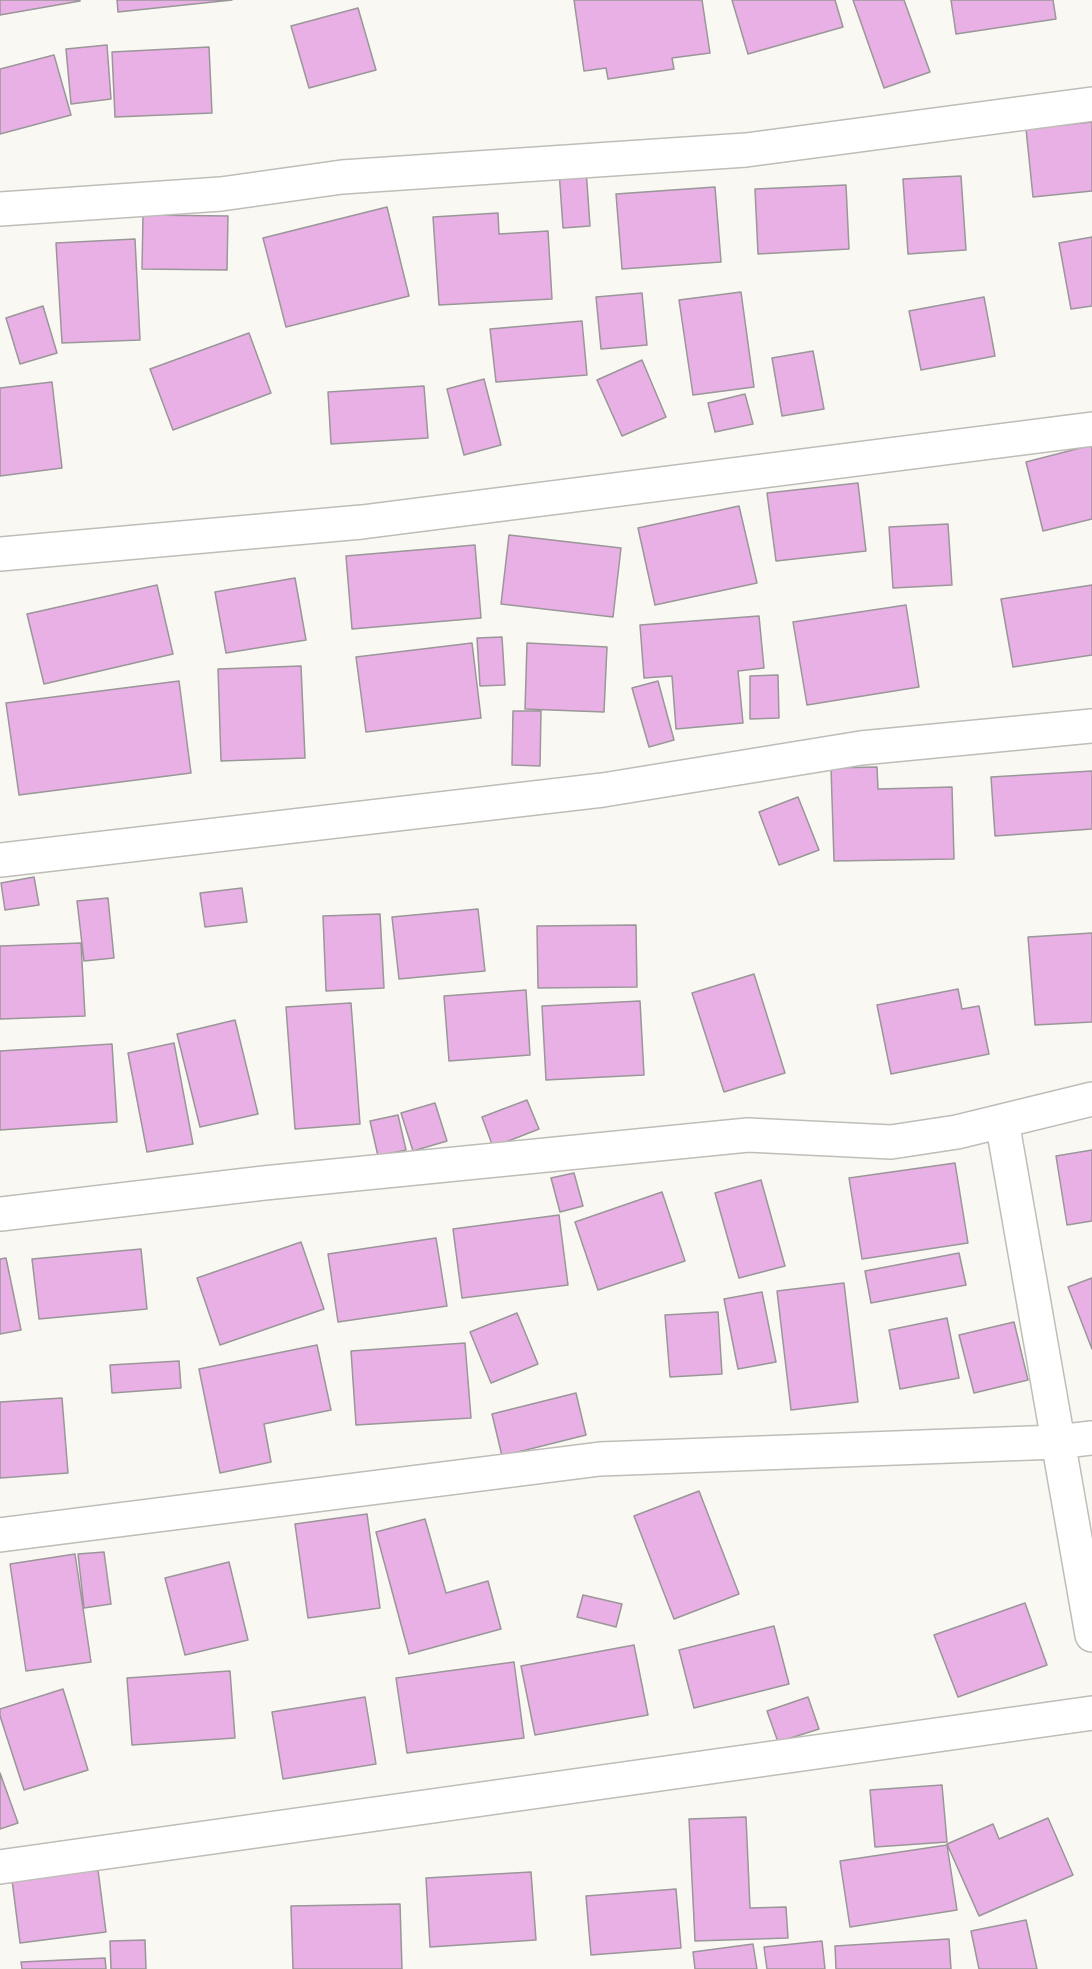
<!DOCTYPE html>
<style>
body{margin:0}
canvas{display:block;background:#faf8f3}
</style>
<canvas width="1092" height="1969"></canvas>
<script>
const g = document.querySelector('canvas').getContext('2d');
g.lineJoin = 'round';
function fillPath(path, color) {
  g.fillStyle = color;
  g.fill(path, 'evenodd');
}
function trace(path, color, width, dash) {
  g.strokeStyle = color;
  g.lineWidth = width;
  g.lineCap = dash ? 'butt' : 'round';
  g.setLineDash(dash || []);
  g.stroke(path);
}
const building = new Path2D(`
 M 0,0 L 80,0 L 80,1 L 0,15 Z
 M 117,0 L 232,0 L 118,12 Z
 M 574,0 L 702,0 L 710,53 L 672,58 L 674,69 L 608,79 L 606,68 L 584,71 Z
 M 732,0 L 835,0 L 843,27 L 748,54 Z
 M 853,0 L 904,0 L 930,72 L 884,88 Z
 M 951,0 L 1053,0 L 1056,19 L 956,34 Z
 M 358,8 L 376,70 L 309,88 L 291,26 Z
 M 107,45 L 111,99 L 71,104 L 66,49 Z
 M 209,47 L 212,113 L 115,117 L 112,52 Z
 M 54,55 L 71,115 L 0,134 L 0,69 Z
 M 1092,122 L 1092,191 L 1033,197 L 1026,129 Z
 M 586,169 L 590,226 L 563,228 L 559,171 Z
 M 961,176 L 966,250 L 908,254 L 903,179 Z
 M 846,185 L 849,249 L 758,254 L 755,189 Z
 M 715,187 L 721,262 L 622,269 L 616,194 Z
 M 387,207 L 409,296 L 286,327 L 263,238 Z
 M 498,213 L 499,234 L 548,231 L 552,299 L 439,305 L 433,217 Z
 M 143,215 L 228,216 L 227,270 L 142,269 Z
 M 1092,237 L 1092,306 L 1071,309 L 1059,243 Z
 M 135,239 L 140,340 L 62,343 L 56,243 Z
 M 741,292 L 754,387 L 693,395 L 679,300 Z
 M 642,293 L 647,345 L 601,349 L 596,297 Z
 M 984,297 L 995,356 L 921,370 L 909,311 Z
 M 43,306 L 57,353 L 20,364 L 6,318 Z
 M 582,321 L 587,375 L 496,382 L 490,329 Z
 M 249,333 L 271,393 L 173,430 L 150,369 Z
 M 813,351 L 824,409 L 782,416 L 772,358 Z
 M 642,360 L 666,417 L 622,436 L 597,380 Z
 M 484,379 L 501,445 L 464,455 L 447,389 Z
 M 52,382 L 62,468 L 0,476 L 0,388 Z
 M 424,386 L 428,438 L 331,444 L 328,392 Z
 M 745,394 L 753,424 L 715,432 L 708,403 Z
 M 1092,445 L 1092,519 L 1043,531 L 1026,462 Z
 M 858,483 L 866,551 L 776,561 L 767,493 Z
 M 739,506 L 757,583 L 655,605 L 638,528 Z
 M 948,524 L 952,585 L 893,588 L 889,527 Z
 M 509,535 L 621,548 L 613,617 L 501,604 Z
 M 475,545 L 481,618 L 352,629 L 346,556 Z
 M 295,578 L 306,640 L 226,653 L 215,592 Z
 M 157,585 L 173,654 L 44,684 L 27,614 Z
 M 1092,585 L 1092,655 L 1013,667 L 1001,599 Z
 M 906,605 L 919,687 L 807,705 L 793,622 Z
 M 759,616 L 764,668 L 738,671 L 743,723 L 676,729 L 672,676 L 644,678 L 640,625 Z
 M 502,637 L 505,685 L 480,686 L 477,638 Z
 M 472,643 L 481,718 L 366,732 L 356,657 Z
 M 527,643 L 607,647 L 604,712 L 525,709 Z
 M 301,666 L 305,758 L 221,761 L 218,669 Z
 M 778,675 L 779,718 L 750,719 L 750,676 Z
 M 179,681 L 191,773 L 19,795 L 6,703 Z
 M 658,681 L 674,740 L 649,747 L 632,688 Z
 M 513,711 L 541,711 L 540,766 L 512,765 Z
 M 877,767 L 878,789 L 952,787 L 954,859 L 834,861 L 831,768 Z
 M 1092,771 L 1092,829 L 995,836 L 991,777 Z
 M 798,797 L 819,850 L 779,865 L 759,812 Z
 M 34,877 L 39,905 L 5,910 L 1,883 Z
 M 242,888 L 247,922 L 205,927 L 200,893 Z
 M 108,898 L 114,958 L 84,961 L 77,901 Z
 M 478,909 L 485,971 L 399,979 L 392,917 Z
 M 380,914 L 384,988 L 326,991 L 323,916 Z
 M 636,925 L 637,987 L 538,988 L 537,926 Z
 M 1092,933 L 1092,1022 L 1035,1025 L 1028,937 Z
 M 81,943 L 85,1016 L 0,1019 L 0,946 Z
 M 754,974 L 785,1073 L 724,1092 L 692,993 Z
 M 958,989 L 962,1009 L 979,1006 L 989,1054 L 891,1074 L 877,1005 Z
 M 526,990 L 530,1055 L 449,1061 L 444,996 Z
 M 640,1001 L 644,1075 L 546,1080 L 542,1006 Z
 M 351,1003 L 360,1124 L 295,1129 L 286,1007 Z
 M 235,1020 L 258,1114 L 200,1127 L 177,1034 Z
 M 174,1043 L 193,1144 L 147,1152 L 128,1053 Z
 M 112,1044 L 117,1122 L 0,1130 L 0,1051 Z
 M 527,1100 L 539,1129 L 493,1147 L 482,1117 Z
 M 435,1103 L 447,1141 L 413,1151 L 401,1113 Z
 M 398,1115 L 406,1150 L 378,1156 L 370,1121 Z
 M 1092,1150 L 1092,1221 L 1067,1225 L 1056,1156 Z
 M 955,1163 L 968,1243 L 862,1259 L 849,1178 Z
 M 574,1173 L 583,1206 L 560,1212 L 551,1178 Z
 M 761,1180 L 785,1266 L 739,1278 L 715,1193 Z
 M 662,1192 L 685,1261 L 598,1290 L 575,1222 Z
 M 559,1215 L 568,1285 L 462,1298 L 453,1229 Z
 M 436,1238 L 447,1306 L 338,1322 L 328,1254 Z
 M 301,1242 L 324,1309 L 220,1345 L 197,1278 Z
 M 141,1249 L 147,1309 L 39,1319 L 32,1259 Z
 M 959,1253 L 966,1285 L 871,1303 L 865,1271 Z
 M 6,1258 L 21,1330 L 0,1334 L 0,1259 Z
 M 1092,1278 L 1092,1349 L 1068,1287 Z
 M 844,1283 L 858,1402 L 791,1410 L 777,1291 Z
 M 762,1292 L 776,1362 L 738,1369 L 724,1299 Z
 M 718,1312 L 722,1374 L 670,1377 L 665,1315 Z
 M 517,1313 L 538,1364 L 491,1383 L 470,1332 Z
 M 947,1318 L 959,1378 L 900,1389 L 889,1330 Z
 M 1014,1322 L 1028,1380 L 974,1393 L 959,1335 Z
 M 465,1343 L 471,1418 L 356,1425 L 351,1351 Z
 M 317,1345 L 331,1410 L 264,1424 L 271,1462 L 220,1473 L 199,1369 Z
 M 179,1361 L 181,1388 L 112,1393 L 110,1365 Z
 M 576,1393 L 586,1435 L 502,1456 L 492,1414 Z
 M 62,1398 L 68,1473 L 0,1478 L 0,1402 Z
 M 699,1491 L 739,1594 L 674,1619 L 634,1516 Z
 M 367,1514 L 380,1608 L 308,1618 L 295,1524 Z
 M 425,1519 L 446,1593 L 488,1581 L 501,1629 L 409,1654 L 376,1532 Z
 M 104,1552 L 111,1604 L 84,1608 L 78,1554 Z
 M 75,1554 L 91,1662 L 26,1671 L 10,1564 Z
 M 229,1562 L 248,1640 L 185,1655 L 165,1578 Z
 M 583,1595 L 622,1604 L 616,1627 L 577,1617 Z
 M 1025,1603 L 1047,1665 L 958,1697 L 934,1635 Z
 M 774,1626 L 789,1684 L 694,1708 L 679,1650 Z
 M 634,1645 L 648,1715 L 535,1735 L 521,1666 Z
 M 514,1662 L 524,1738 L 407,1753 L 396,1678 Z
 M 230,1671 L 235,1738 L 132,1745 L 127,1678 Z
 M 63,1689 L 88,1770 L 24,1790 L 0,1716 L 0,1709 Z
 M 365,1697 L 376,1764 L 283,1779 L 272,1712 Z
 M 808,1697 L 819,1729 L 778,1742 L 767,1711 Z
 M 0,1773 L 18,1823 L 0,1829 Z
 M 942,1785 L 947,1842 L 875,1847 L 870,1790 Z
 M 746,1817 L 750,1908 L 786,1907 L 788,1938 L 695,1941 L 689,1819 Z
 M 1048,1818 L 1073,1875 L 979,1916 L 947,1844 L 993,1824 L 999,1839 Z
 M 947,1845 L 957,1910 L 850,1927 L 840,1861 Z
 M 98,1870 L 106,1932 L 20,1943 L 12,1880 Z
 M 531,1872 L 536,1940 L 430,1947 L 426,1878 Z
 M 676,1889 L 681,1948 L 591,1955 L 586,1896 Z
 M 400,1904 L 402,1969 L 293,1969 L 291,1906 Z
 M 1026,1920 L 1037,1969 L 979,1969 L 971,1931 Z
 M 949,1939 L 951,1969 L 836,1969 L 835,1946 Z
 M 145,1940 L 146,1969 L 111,1969 L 110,1941 Z
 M 822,1941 L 825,1969 L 767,1969 L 764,1947 Z
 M 753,1944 L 757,1969 L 695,1969 L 693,1952 Z
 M 105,1958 L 106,1969 L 22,1969 L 21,1962 Z`);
fillPath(building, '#e8b0e5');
trace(building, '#9a9699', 1.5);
const street = new Path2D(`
 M 0,209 L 221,194 L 342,177 L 746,150 L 1092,104
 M 0,554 L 362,522 L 1092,429
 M 0,860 L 603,790 L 861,748 L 1092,726
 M 1002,1121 L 1092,1635
 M 0,1214 L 264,1183 L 748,1135 L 891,1142 L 957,1132 L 1092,1099
 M 0,1535 L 600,1459 L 1057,1442 L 1092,1438
 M 0,1867 L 1092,1713`);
trace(street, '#bfbdb8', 36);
trace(street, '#fff', 33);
</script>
